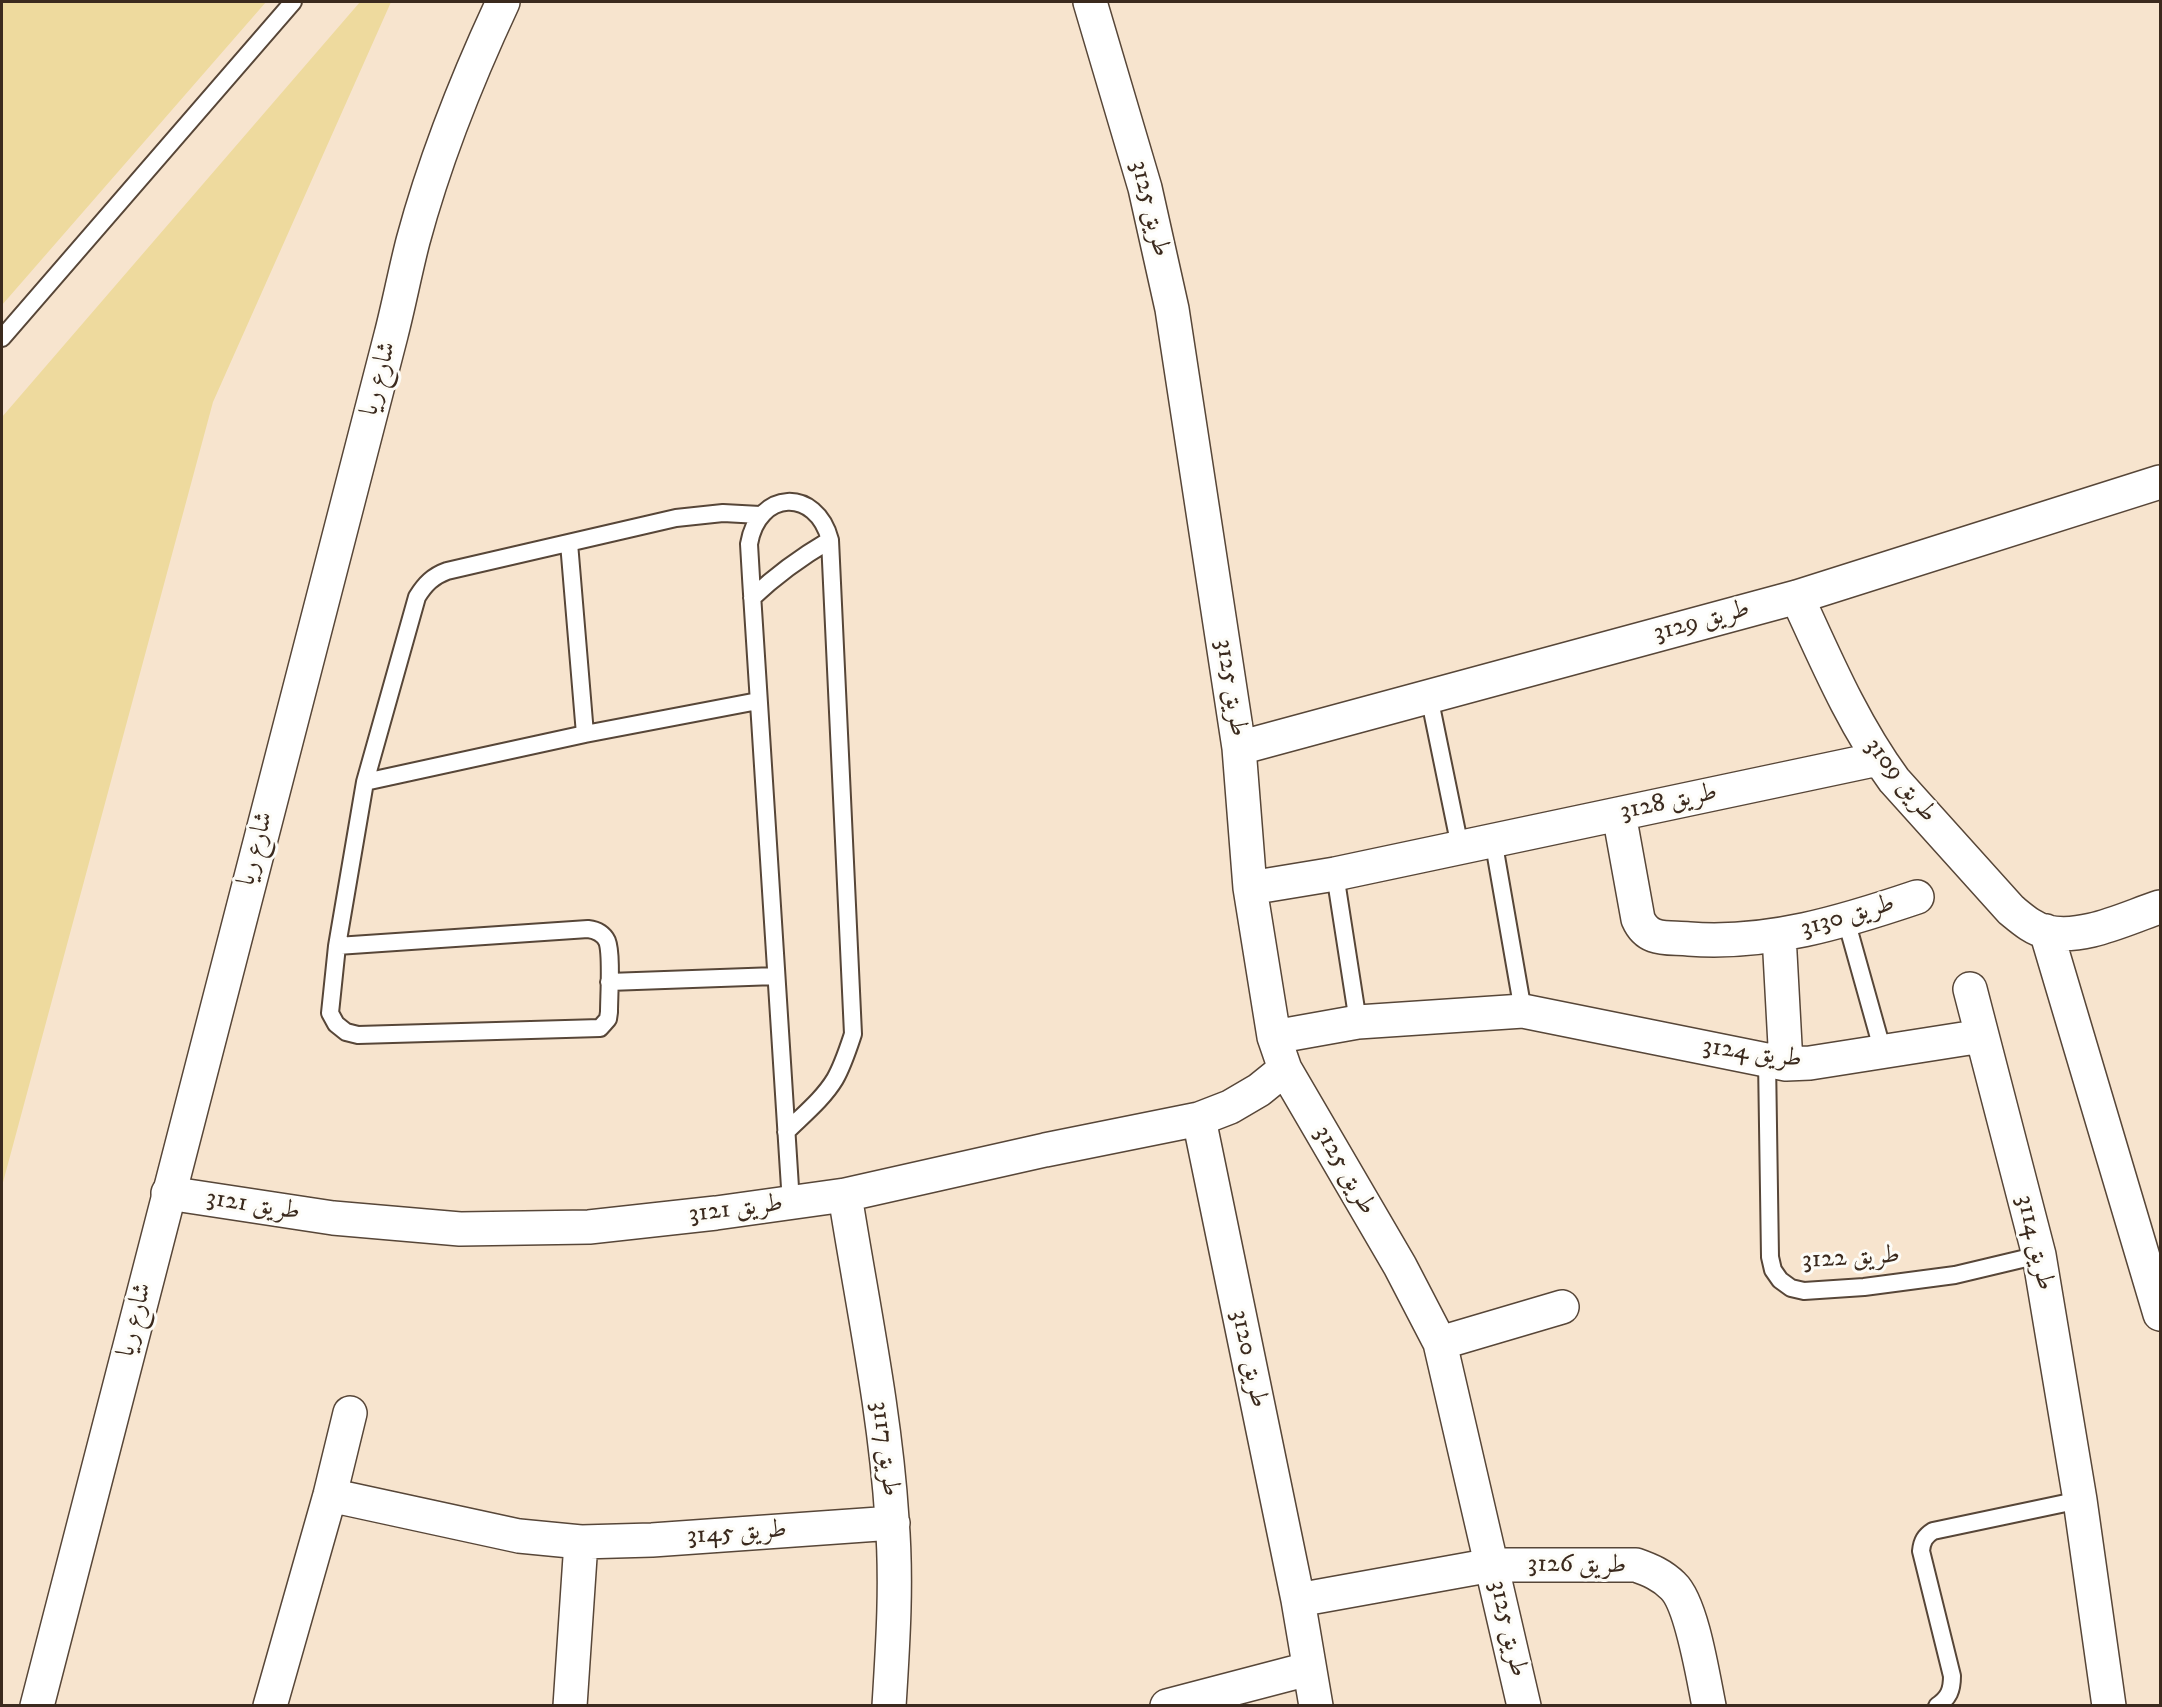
<!DOCTYPE html>
<meta charset="utf-8">
<style>
body{margin:0}
#map{position:relative;width:2162px;height:1707px;overflow:hidden;background:#f7e4ce;font-family:"IM FELL DW Pica",serif}
canvas{display:block}
.frame{position:absolute;inset:0;border:3px solid #3b2a1e;pointer-events:none}
</style>
<div id="map">
<canvas width="2162" height="1707"></canvas>
<div class="frame"></div>
</div>
<script>
const g = document.querySelector('canvas').getContext('2d');
g.lineJoin = 'round';
function fillPath(path, color) {
  g.fillStyle = color;
  g.fill(path, 'evenodd');
}
function trace(path, color, width, dash) {
  g.strokeStyle = color;
  g.lineWidth = width;
  g.lineCap = dash ? 'butt' : 'round';
  g.setLineDash(dash || []);
  g.stroke(path);
}
function write(font, color, halo, rows, align = 'center') {
  g.font = font + ' "IM FELL DW Pica",Amiri,serif';
  g.lineWidth = 6;
  g.setLineDash([]);
  g.textBaseline = 'middle';
  g.strokeStyle = halo;
  g.fillStyle = color;
  for (const [text, x, y, turn = 0] of rows) {
    g.save();
    g.translate(x, y);
    g.rotate((+turn || 0) * Math.PI / 180);
    g.textAlign = isNaN(turn) ? turn : align;
    if (halo) g.strokeText(text, 0, 0);
    g.fillText(text, 0, 0);
    g.restore();
  }
}
fillPath(new Path2D(`
 M 2,2 L 266,2 L 2,305 Z
 M 360,2 L 391,2 L 213,402 L 2,1186 L 2,417 Z`), '#eeda9e');
const service = new Path2D(`
 M 2,338 L 293,2
 M 569,543 L 585,734
 M 752,598 C 776,575 801,557 830,540
 M 1429,696 L 1460,847
 M 365,782 L 585,734 L 758,701
 M 1493,839 L 1523,1011
 M 1335,874 L 1358,1022
 M 1846,920 L 1883,1052
 M 588,929 C 596,930 603,933 607,941 C 612,953 609,996 609,1012 L 608,1019 L 600,1028 L 358,1035 L 346,1032 L 336,1024 L 330,1013 L 337,946 Z
 M 337,946 L 365,782 L 417,597 C 425,584 433,576 447,571 L 676,518 L 723,513 L 760,515
 M 609,982 L 776,976
 M 1767,1060 L 1770,1257 L 1773,1270 L 1780,1280 L 1791,1288 L 1804,1291 L 1864,1287 L 1955,1275 L 2039,1255
 M 786,1132 C 803,1115 823,1099 835,1079 C 843,1065 848,1049 853,1034 L 830,540 C 816,487 758,490 749,544 C 762,764 776,984 791,1203
 M 1937,1706 C 1949,1698 1952,1690 1952,1676 L 1921,1551 C 1922,1541 1925,1536 1933,1531 L 2080,1500`);
const minor = new Path2D(`
 M 1090,2 L 1145,188 L 1172,309 L 1239,748 L 1250,888 L 1274,1037 L 1285,1069 L 1400,1266 L 1440,1343 L 1524,1706
 M 1797,597 C 1826,660 1853,724 1894,780 L 2011,910 C 2022,919 2033,929 2047,932 C 2084,940 2126,918 2160,907
 M 1239,748 L 1797,597 L 2160,482
 M 1619,814 L 1638,919 C 1648,942 1667,937 1689,939 C 1768,945 1843,922 1917,897
 M 1250,888 L 1335,874 L 1878,759
 M 2046,931 L 2160,1314
 M 1779,935 L 1786,1064
 M 1970,989 L 2039,1255 L 2080,1500 L 2109,1706
 M 1274,1037 L 1358,1022 L 1523,1011 L 1786,1064 L 1810,1063 L 1982,1036
 M 1199,1119 L 1298,1600 L 1316,1706
 M 168,1193 L 333,1218 L 460,1229 L 589,1227 L 716,1213 L 845,1195 L 1045,1150 L 1199,1119 L 1230,1107 L 1259,1090 L 1285,1069
 M 845,1195 C 862,1303 885,1410 892,1519 C 897,1581 893,1643 889,1706
 M 1440,1343 L 1562,1307
 M 330,1495 L 519,1536 L 581,1542 L 652,1540 L 893,1523
 M 1298,1600 L 1492,1565 L 1636,1565 C 1650,1570 1662,1575 1673,1586 C 1692,1604 1703,1677 1709,1706
 M 270,1706 L 330,1495 L 350,1413
 M 570,1706 L 581,1542
 M 1167,1706 L 1308,1669`);
const secondary = new Path2D(`
 M 37,1706 L 391,335 C 399,304 405,272 413,241 C 435,159 467,79 503,2`);
trace(service, '#574638', 20);
trace(minor, '#574638', 36);
trace(secondary, '#574638', 36);
trace(service, '#fff', 16);
trace(minor, '#fff', 33);
trace(secondary, '#fff', 33);
write('26px', '#3b2a1e', '#fdfcf7', [
 ["طريق 3125",1149,209,76],
 ["شارع ريا",380,379,-75],
 ["طريق 3129",1702,622,-15],
 ["طريق 3125",1230,688,81],
 ["طريق 3109",1900,781,52],
 ["طريق 3128",1669,803,-12],
 ["شارع ريا",257,849,-75],
 ["طريق 3130",1848,917,-16],
 ["طريق 3124",1752,1054,8],
 ["طريق 3125",1344,1171,60],
 ["طريق 3121",253,1206,9],
 ["طريق 3121",736,1210,-7],
 ["طريق 3114",2034,1243,77],
 ["طريق 3122",1851,1259,-3],
 ["شارع ريا",136,1320,-76],
 ["طريق 3120",1248,1359,78],
 ["طريق 3117",884,1449,83],
 ["طريق 3145",737,1534,-4],
 ["طريق 3126",1577,1566,1],
 ["طريق 3125",1507,1629,77]
]);
</script>
